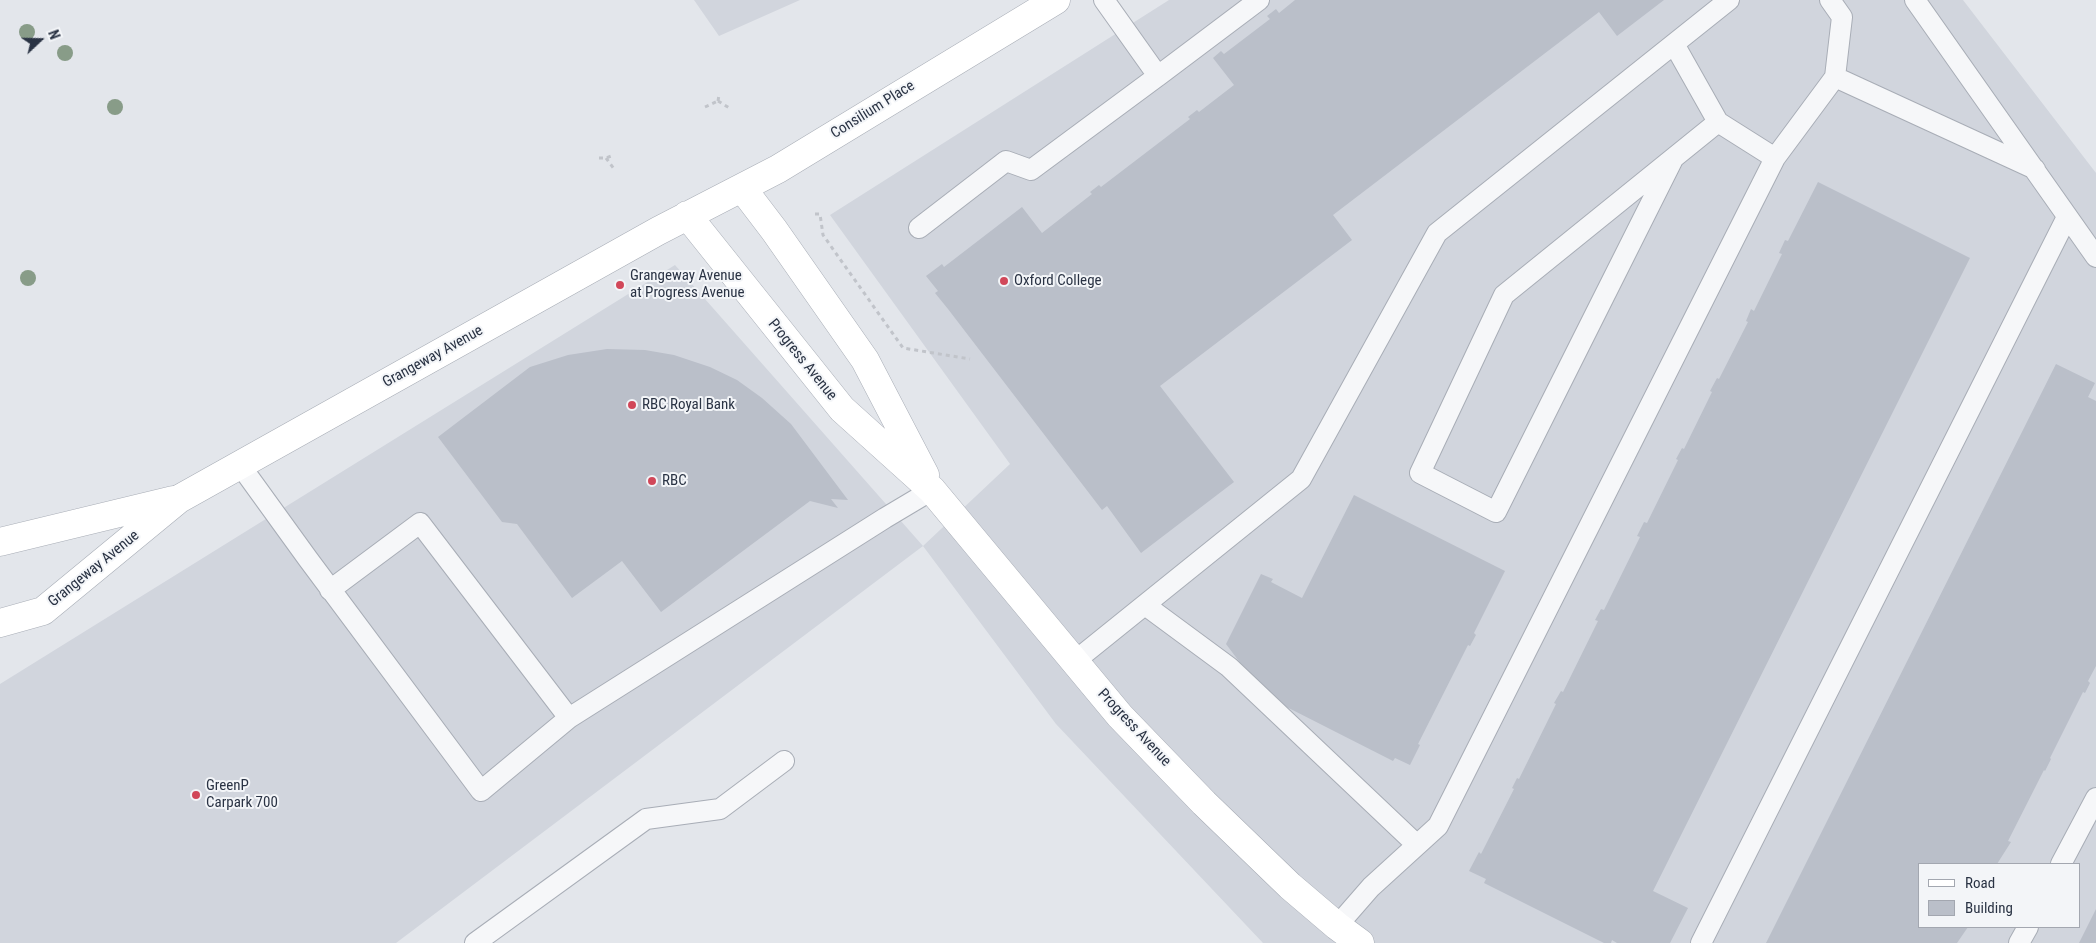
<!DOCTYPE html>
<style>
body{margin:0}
#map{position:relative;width:2096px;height:943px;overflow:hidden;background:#e3e6eb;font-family:"Roboto Condensed",sans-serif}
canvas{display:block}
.legend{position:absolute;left:1918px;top:863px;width:162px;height:65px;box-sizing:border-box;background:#f3f5f8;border:1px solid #a3a7b0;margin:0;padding:6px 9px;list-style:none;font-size:15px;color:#2a3344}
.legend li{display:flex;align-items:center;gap:10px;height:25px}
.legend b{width:25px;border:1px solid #a3a7b0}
.north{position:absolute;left:15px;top:15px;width:50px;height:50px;-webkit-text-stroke:4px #f3f5f8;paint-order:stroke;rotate:69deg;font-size:14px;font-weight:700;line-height:20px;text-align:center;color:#2a3344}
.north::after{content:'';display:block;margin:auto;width:18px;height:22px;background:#2a3344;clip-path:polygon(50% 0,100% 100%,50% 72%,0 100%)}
</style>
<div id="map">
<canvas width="2096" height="943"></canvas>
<ul class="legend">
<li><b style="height:6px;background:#fff"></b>Road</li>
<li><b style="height:14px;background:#babfc9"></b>Building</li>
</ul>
<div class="north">N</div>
</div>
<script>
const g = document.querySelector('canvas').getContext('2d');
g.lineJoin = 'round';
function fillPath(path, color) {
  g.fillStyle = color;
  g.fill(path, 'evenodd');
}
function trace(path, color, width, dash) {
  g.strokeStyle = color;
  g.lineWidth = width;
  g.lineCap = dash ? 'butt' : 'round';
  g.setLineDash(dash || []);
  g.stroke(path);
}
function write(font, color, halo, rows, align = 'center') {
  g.font = font + ' "Roboto Condensed",sans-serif';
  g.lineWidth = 4;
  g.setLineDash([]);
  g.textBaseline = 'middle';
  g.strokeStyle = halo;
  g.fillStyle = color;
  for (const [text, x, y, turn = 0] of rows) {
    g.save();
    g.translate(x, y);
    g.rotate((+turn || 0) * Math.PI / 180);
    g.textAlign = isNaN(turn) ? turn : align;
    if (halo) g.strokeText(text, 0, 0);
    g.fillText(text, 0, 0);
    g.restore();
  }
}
fillPath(new Path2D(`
 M 694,0 L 800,0 L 719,36 Z
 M 1169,0 L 1963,0 L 2096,173 L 2096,943 L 1263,943 L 1056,724 L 923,546 L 396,943 L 0,943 L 0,684 L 675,265 L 923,546 L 1010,464 L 830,215 ZM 1920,864 L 2080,864 L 2080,927 L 1920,927 Z`), '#d1d5dd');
fillPath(new Path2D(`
 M 1295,0 L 1664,0 L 1617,36 L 1599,12 L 1333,215 L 1352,240 L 1160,386 L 1234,482 L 1141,553 L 1107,506 L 1102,510 L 948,309 L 935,293 L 938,291 L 926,276 L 942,264 L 944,267 L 1022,207 L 1042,233 L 1092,194 L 1090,192 L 1099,185 L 1101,187 L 1190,119 L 1188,117 L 1197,110 L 1199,112 L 1234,85 L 1213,58 L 1221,51 L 1224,54 L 1270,19 L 1267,16 L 1276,9 L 1279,13 Z
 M 1818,182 L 1970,258 L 1653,891 L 1688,908 L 1670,943 L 1617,943 L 1612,940 L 1611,943 L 1604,943 L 1484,883 L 1486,879 L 1469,871 L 1479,852 L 1481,854 L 1514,789 L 1512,788 L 1517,778 L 1519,779 L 1556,704 L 1554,703 L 1561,691 L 1563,692 L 1598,621 L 1595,620 L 1601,609 L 1604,610 L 1640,537 L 1637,536 L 1644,522 L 1647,523 L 1678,460 L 1676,459 L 1682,448 L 1684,449 L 1712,392 L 1710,391 L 1717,378 L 1719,379 L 1748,322 L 1746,321 L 1751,309 L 1754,311 L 1782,254 L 1779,253 L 1785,240 L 1788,241 Z
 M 607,349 L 645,350 L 674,355 L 710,367 L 737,380 L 762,398 L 791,424 L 848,500 L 831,499 L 838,508 L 810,501 L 661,612 L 622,561 L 572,598 L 517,524 L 502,522 L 438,437 L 530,367 L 568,355 Z
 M 2056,364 L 2095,383 L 2088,397 L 2096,401 L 2096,666 L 2088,681 L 2090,683 L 2085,693 L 2083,692 L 2050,758 L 2051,759 L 2045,771 L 2044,770 L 2008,841 L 2011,842 L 1997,864 L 1920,864 L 1920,927 L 1968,927 L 1957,943 L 1766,943 Z
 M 1354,495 L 1505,571 L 1474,633 L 1476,635 L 1470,646 L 1468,645 L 1418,744 L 1420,745 L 1410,765 L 1395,758 L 1393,761 L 1265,696 L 1226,644 L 1261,574 L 1273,579 L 1271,582 L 1302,598 Z
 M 2096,909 L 2096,943 L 2079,943 Z`), '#babfc9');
const lane = new Path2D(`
 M 1104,0 L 1158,76 L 1259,0
 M 1830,0 L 1842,17 L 1835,77
 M 1915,0 L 2096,257
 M 1775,158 L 1835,77 L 2035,169
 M 1673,159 L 1496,512 L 1420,473 L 1504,295 L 1718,122 L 1674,44
 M 919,228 L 1006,161 L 1031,170 L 1158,76
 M 240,465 L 308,559 L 481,791 L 569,718 L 885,518 L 932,490
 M 330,590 L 420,523 L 569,718
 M 1145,605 L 1229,667 L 1417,845
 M 1075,661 L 1301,479 L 1437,233 L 1729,0
 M 2061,864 L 2096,798
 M 1337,926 L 1371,887 L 1438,826 L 1775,158 L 1718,122
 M 475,943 L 646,819 L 720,809 L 784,761
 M 1701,943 L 2067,217
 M 2019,943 L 2028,927`);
const secondary = new Path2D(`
 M 742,188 L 774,230 L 865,360 L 925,475
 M 687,215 L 842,409 L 932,490 L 1120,716 L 1204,803 L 1290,886 L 1337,926 L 1360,943
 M 0,542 L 173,500
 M 0,623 L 43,611 L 179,499 L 658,231 L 778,169 L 1056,0`);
trace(lane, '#a8adb6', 22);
trace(secondary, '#a8adb6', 29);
trace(new Path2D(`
 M 718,101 L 731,109
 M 718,101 L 719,95
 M 705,107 L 718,101
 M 599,158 L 606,158 L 614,155
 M 606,158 L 614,169
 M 815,214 L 820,214 L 823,235 L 903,348 L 970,359`), '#c1c4ca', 3, [4, 4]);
trace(lane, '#f6f7f9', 20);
trace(secondary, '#fff', 28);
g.fillStyle = '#889c88';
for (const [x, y] of [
 [27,32],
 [65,53],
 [115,107],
 [28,278]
]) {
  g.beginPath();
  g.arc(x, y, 8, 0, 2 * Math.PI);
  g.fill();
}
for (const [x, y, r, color] of [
 [1004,281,5,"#d14759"],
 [620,285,5,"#d14759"],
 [632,405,5,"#d14759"],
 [652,481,5,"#d14759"],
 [196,795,5,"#d14759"]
]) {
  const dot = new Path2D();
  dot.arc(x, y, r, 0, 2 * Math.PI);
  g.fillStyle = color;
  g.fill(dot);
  trace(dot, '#f3f5f8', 2);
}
write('15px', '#2a3344', '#f3f5f8', [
 ["Consilium Place",873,110,-32],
 ["Grangeway Avenue",433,357,-29],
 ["Progress Avenue",802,360,51],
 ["Grangeway Avenue",94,569,-39],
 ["Progress Avenue",1134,728,47]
]);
write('15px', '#2a3344', '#f3f5f8', [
 ["Grangeway Avenue",630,276],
 ["at Progress Avenue",630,293],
 ["Oxford College",1014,281],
 ["RBC Royal Bank",642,405],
 ["RBC",662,481],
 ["GreenP",206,786],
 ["Carpark 700",206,803]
], 'left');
</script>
